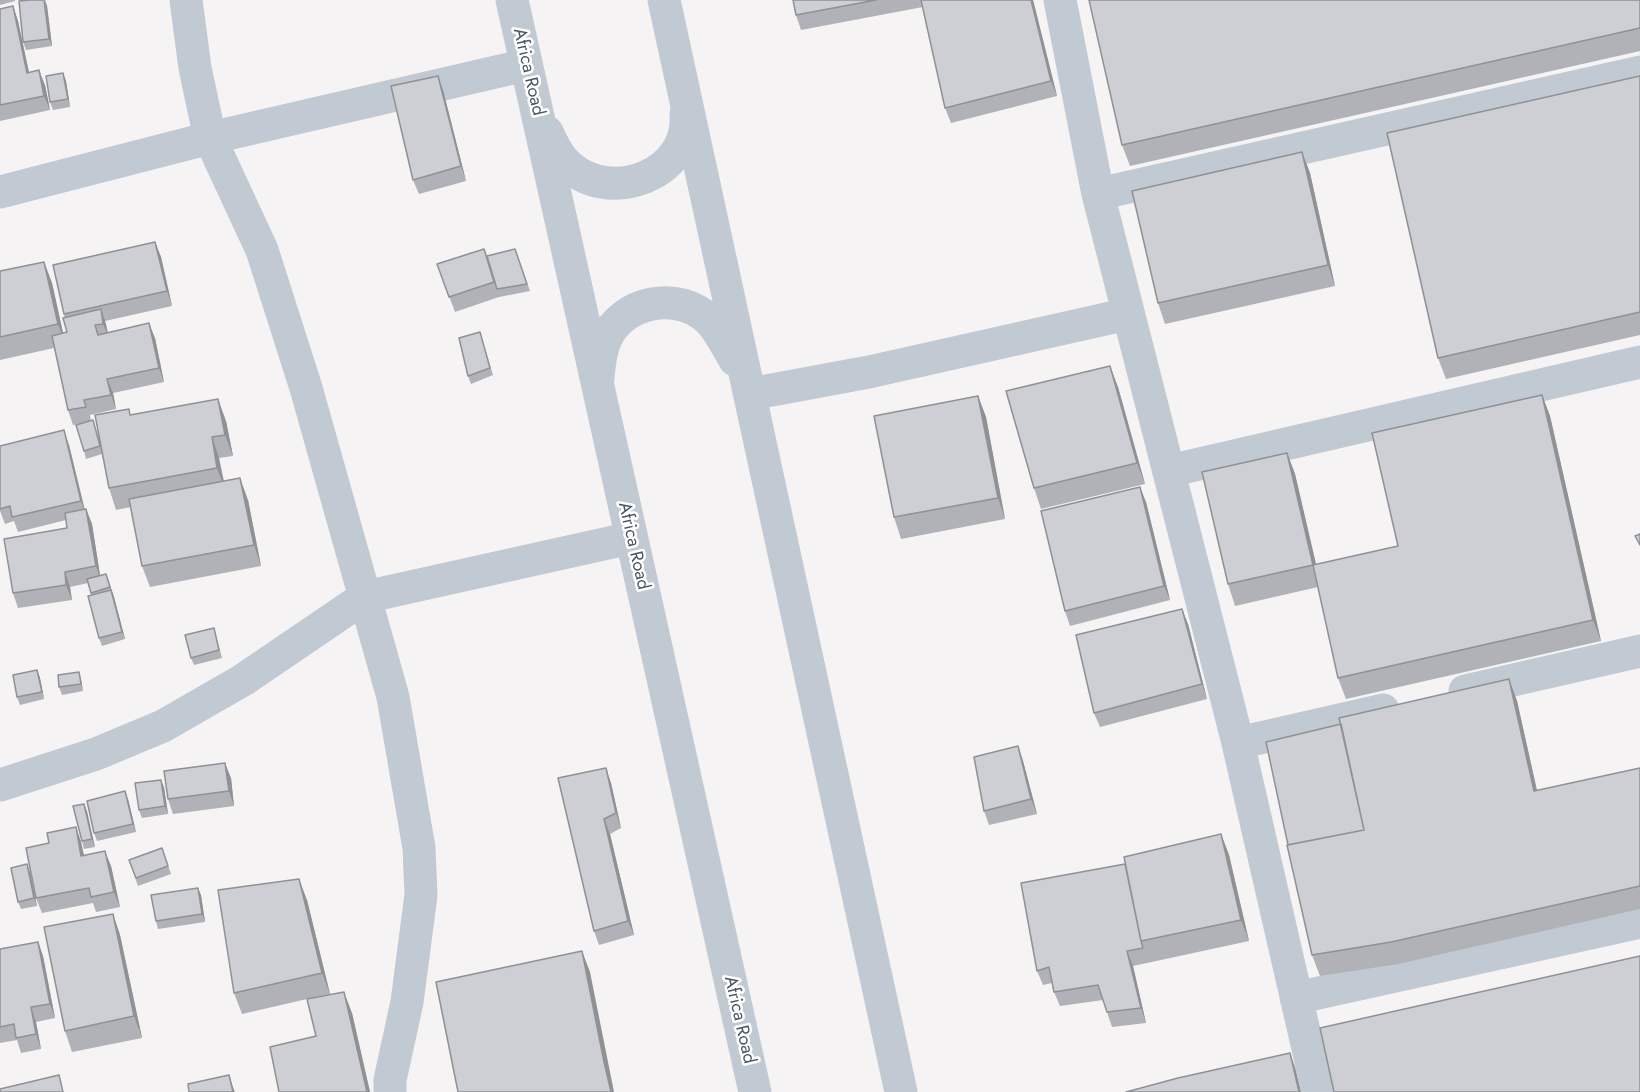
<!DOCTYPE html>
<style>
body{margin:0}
canvas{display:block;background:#f5f3f3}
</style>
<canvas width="1640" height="1092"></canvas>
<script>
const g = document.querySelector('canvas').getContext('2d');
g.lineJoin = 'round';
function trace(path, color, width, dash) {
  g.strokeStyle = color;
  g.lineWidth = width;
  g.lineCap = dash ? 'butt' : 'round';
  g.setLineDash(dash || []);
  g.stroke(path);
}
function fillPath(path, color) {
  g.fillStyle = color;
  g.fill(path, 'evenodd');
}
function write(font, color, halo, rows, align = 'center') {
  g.font = font + ' Jost,sans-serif';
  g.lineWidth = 5;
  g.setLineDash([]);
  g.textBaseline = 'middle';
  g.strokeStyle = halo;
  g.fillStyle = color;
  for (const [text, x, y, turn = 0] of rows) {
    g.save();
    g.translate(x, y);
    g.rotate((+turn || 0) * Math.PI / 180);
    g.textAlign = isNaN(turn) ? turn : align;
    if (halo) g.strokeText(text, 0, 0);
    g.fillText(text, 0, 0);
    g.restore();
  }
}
trace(new Path2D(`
 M 186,0 L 195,68 L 210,138 L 262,250 L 306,388 L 393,697 L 419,848 L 421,895 L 407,1002 L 390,1080 L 390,1092
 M 512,0 L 755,1092
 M 664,0 L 901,1092
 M 1060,0 L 1098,194 L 1238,743 L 1318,1092
 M 547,132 C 553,145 559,158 570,167 C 612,204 691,174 686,114
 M 0,192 L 210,138 L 526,65
 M 1098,194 L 1640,72
 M 598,378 C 599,365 600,353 605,341 C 621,301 679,289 710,321 C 720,332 727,347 735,360
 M 750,394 L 869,372 L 1128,314
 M 1169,471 L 1640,362
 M 1465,691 L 1640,651
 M 1238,743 L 1383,710
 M 0,785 L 96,754 L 163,726 L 243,680 L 365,597 L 631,538
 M 1296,998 L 1640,922`), '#c1cad2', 33);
fillPath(new Path2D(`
 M 0,0 L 15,0 L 15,1 L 0,5 Z
 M 45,0 L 47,6 L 52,46 L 26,50 L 23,42 Z
 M 793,0 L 1033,0 L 1057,96 L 951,123 L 945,108 L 923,7 L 801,30 L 796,15 Z
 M 1640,0 L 1640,51 L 1130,166 L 1122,145 Z
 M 13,6 L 18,21 L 29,72 L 45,85 L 50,110 L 0,121 L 0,9 Z
 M 63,73 L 66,81 L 70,107 L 53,110 L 50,102 Z
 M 1640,76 L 1640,335 L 1446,379 L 1438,358 Z
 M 443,90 L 466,181 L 419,194 L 413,180 Z
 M 1302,152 L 1310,173 L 1335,286 L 1165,324 L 1158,303 Z
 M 155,242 L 161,257 L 172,306 L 105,321 L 107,332 L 155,338 L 164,382 L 113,393 L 116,409 L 90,415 L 91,421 L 93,420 L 100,444 L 131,414 L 226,421 L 233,456 L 219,458 L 224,481 L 248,500 L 261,566 L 150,587 L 142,566 L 131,507 L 116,510 L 109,488 L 102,454 L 86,459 L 84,451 L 86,422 L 73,425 L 68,410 L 54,348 L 0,360 L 0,271 L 44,262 L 52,283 L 63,333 L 67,332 L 64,314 Z
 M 484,249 L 487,256 L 515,249 L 530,291 L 499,297 L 455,312 L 437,264 Z
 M 480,332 L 493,375 L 471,384 L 468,376 Z
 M 1118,387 L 1145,484 L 1041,509 L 1034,488 Z
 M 1542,395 L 1550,416 L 1601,641 L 1346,699 L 1338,678 L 1318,587 L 1235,606 L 1228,584 L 1287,453 L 1295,474 L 1316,564 L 1398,546 Z
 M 978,396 L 986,417 L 1005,519 L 901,539 L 894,517 Z
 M 69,445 L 85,510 L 86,509 L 92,524 L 100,576 L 106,574 L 114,597 L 125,639 L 102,646 L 99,638 L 92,595 L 88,583 L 70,587 L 72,600 L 18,608 L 13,593 L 67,528 L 66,520 L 18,532 L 14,521 L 5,524 L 0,511 L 0,446 Z
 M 1146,502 L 1170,600 L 1070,626 L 1065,611 Z
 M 1188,624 L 1207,699 L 1100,727 L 1094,713 Z
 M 214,628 L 222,658 L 194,665 L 191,658 Z
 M 37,670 L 40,678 L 44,699 L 20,705 L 17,697 Z
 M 81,679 L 83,691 L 62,695 L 59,687 Z
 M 1509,679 L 1517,701 L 1537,791 L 1640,768 L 1640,909 L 1398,964 L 1320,976 L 1312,955 L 1288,845 Z
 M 1018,746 L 1023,761 L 1037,814 L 989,825 L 984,811 Z
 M 231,778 L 234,806 L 173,814 L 168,799 Z
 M 558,778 L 611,783 L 621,828 L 610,834 L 634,935 L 599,945 L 594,931 Z
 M 164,787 L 168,814 L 142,818 L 139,810 Z
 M 128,799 L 136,832 L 97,841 L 94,833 Z
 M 84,804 L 95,847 L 84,849 L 82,841 Z
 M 76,827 L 81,842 L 84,855 L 111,866 L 120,907 L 96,912 L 93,903 L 42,913 L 36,898 L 49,843 Z
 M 1221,834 L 1229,855 L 1249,941 L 1133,966 L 1146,1023 L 1112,1027 L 1103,1000 L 1060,1006 L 1054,992 L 1052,983 L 1043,985 L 1037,971 L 1125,864 Z
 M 162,848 L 171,874 L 138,886 L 129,860 Z
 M 30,872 L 37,906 L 21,909 L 18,902 Z
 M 201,895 L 205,922 L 158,929 L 156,921 Z
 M 307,900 L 330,994 L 311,998 L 352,1013 L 370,1092 L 279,1092 L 316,1036 L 307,999 L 242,1014 L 234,993 Z
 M 113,914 L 120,935 L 142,1038 L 72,1052 L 65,1031 Z
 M 38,942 L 43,956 L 55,1018 L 36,1022 L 41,1049 L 21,1053 L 17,1040 L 0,1043 L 0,949 Z`), '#b0b2b7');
fillPath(new Path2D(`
 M 45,0 L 47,6 L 52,46 L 49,39 Z
 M 1031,0 L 1033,0 L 1057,96 L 1051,81 Z
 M 13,6 L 18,21 L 32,87 L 27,73 Z
 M 39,70 L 45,85 L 50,110 L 44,96 Z
 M 63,73 L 66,81 L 70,107 L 68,99 Z
 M 438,76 L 443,90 L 466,181 L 461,166 Z
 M 1302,152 L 1310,173 L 1335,286 L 1328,265 Z
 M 155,242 L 161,257 L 172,306 L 167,291 Z
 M 44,262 L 52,283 L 66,346 L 58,324 Z
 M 101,309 L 106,324 L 109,338 L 103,324 Z
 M 149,323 L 155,338 L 164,382 L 159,368 Z
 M 1110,366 L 1118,387 L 1145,484 L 1137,463 Z
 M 107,379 L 113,393 L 116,409 L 111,395 Z
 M 1542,395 L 1550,416 L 1601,641 L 1593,620 Z
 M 978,396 L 986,417 L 1005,519 L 998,498 Z
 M 218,399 L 226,421 L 233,456 L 225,435 Z
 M 64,430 L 69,445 L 86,516 L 81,501 Z
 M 212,437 L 219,458 L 225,490 L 217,468 Z
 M 1287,453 L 1295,474 L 1321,586 L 1313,565 Z
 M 240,478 L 248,500 L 261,566 L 254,545 Z
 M 1140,487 L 1146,502 L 1170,600 L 1164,586 Z
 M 86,509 L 92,524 L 101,581 L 96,566 Z
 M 65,572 L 70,587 L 72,600 L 66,585 Z
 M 106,574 L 114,597 L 125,639 L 122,632 Z
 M 1182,609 L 1188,624 L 1207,699 L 1202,684 Z
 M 37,670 L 40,678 L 44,699 L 42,692 Z
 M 79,672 L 81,679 L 83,691 L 81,684 Z
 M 1509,679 L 1517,701 L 1542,813 L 1534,791 Z
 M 1018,746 L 1023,761 L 1037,814 L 1031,799 Z
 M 225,763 L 231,778 L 234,806 L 229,791 Z
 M 606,768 L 611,783 L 621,828 L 616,813 Z
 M 161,780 L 164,787 L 168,814 L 165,806 Z
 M 125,791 L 128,799 L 136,832 L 133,824 Z
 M 84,804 L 87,811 L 95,847 L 92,839 Z
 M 604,819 L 610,834 L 634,935 L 628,921 Z
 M 76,827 L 81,842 L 87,871 L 81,856 Z
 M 1221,834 L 1229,855 L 1249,941 L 1241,920 Z
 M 105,851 L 111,866 L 120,907 L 114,892 Z
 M 27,864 L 30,872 L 37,906 L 34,898 Z
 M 299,879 L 307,900 L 330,994 L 322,973 Z
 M 198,888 L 201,895 L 205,922 L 202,914 Z
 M 113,914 L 120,935 L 142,1038 L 134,1016 Z
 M 38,942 L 43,956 L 55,1018 L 50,1004 Z
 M 582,951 L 590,972 L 614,1092 L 611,1092 L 604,1062 Z
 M 1127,951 L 1133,966 L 1146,1023 L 1141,1008 Z
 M 344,992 L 352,1013 L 370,1092 L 367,1092 Z
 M 31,1007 L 36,1022 L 41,1049 L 36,1034 Z
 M 1290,1053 L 1295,1067 L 1301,1092 L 1299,1092 Z
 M 229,1075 L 234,1090 L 235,1092 L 233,1092 Z`), '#909195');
const building = new Path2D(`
 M 30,0 L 44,0 L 49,39 L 23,42 L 19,1 Z
 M 793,0 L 876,0 L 796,15 Z
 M 921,0 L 1031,0 L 1051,81 L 945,108 Z
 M 1089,0 L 1640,0 L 1640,28 L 1122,145 Z
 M 13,6 L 27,73 L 39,70 L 44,96 L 0,105 L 0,9 Z
 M 63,73 L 68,99 L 50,102 L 46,76 Z
 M 438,76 L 461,166 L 413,180 L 391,86 Z
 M 1640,76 L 1640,312 L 1438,358 L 1387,133 Z
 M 1302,152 L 1328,265 L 1158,303 L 1132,191 Z
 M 155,242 L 167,291 L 64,314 L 53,265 Z
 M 484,249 L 494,282 L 449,297 L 437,264 Z
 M 515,249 L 527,284 L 497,289 L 487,256 Z
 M 44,262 L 58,324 L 0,337 L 0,271 Z
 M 101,309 L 103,324 L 95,325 L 98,335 L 149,323 L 159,368 L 107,379 L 111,395 L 84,400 L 86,407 L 68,410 L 52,336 L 67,332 L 63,318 Z
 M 480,332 L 490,368 L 468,376 L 459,338 Z
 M 1110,366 L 1137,463 L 1034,488 L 1006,391 Z
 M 1542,395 L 1593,620 L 1338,678 L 1313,565 L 1398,546 L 1372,433 Z
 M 978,396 L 998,498 L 894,517 L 874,416 Z
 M 218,399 L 225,435 L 212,437 L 217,468 L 109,488 L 95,415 L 129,409 L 130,415 Z
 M 93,420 L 100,446 L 84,451 L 76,425 Z
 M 64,430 L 81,501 L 12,517 L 10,506 L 0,509 L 0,446 Z
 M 1287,453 L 1313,565 L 1228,584 L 1202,472 Z
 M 240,478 L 254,545 L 142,566 L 129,499 Z
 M 1140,487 L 1164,586 L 1065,611 L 1041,511 Z
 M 86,509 L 96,566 L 65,572 L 66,585 L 13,593 L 4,539 L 67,528 L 65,513 Z
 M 1640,534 L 1640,545 L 1635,536 Z
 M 106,574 L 110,587 L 91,593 L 87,579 Z
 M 111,590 L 122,632 L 99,638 L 88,596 Z
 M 1182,609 L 1202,684 L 1094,713 L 1076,635 Z
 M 214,628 L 219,650 L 191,658 L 185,635 Z
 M 37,670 L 42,692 L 17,697 L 13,675 Z
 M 79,672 L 81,684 L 59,687 L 58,675 Z
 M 1509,679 L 1534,791 L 1640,768 L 1640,886 L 1391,942 L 1312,955 L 1287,845 L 1364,830 L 1339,718 Z
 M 1341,724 L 1364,830 L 1288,845 L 1266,742 Z
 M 1018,746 L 1031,799 L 984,811 L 974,757 Z
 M 225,763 L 229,791 L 168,799 L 164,771 Z
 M 606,768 L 616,813 L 604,819 L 628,921 L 594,931 L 558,778 Z
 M 161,780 L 165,806 L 139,810 L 135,783 Z
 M 125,791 L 133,824 L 94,833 L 87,801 Z
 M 84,804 L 92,839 L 82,841 L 73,806 Z
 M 76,827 L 81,856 L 105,851 L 114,892 L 91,897 L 89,888 L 36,898 L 26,848 L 49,843 L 47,833 Z
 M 1221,834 L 1241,920 L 1141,941 L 1124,857 Z
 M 162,848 L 168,866 L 136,878 L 129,860 Z
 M 27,864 L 34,898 L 18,902 L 11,868 Z
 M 1125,864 L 1141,941 L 1143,948 L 1127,951 L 1141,1008 L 1107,1012 L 1098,985 L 1054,992 L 1049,967 L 1037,971 L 1021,883 Z
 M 299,879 L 322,973 L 234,993 L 218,890 Z
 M 198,888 L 202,914 L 156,921 L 151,895 Z
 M 113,914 L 134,1016 L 65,1031 L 44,927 Z
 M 38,942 L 50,1004 L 31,1007 L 36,1034 L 16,1038 L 14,1024 L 0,1027 L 0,949 Z
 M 582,951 L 604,1062 L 611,1092 L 458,1092 L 436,982 Z
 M 1640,956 L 1640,1092 L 1334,1092 L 1320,1028 Z
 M 344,992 L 367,1092 L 279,1092 L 270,1047 L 316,1036 L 307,999 Z
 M 1290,1053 L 1299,1092 L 1126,1092 L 1178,1078 Z
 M 59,1075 L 63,1092 L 0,1092 L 0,1089 Z
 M 229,1075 L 233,1092 L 189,1092 L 188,1084 Z`);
fillPath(building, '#cdcfd5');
trace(building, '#909195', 1.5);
write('18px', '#4a5661', '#fff', [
 ["Africa Road",528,72,77],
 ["Africa Road",633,546,77],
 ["Africa Road",739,1020,77]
]);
</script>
